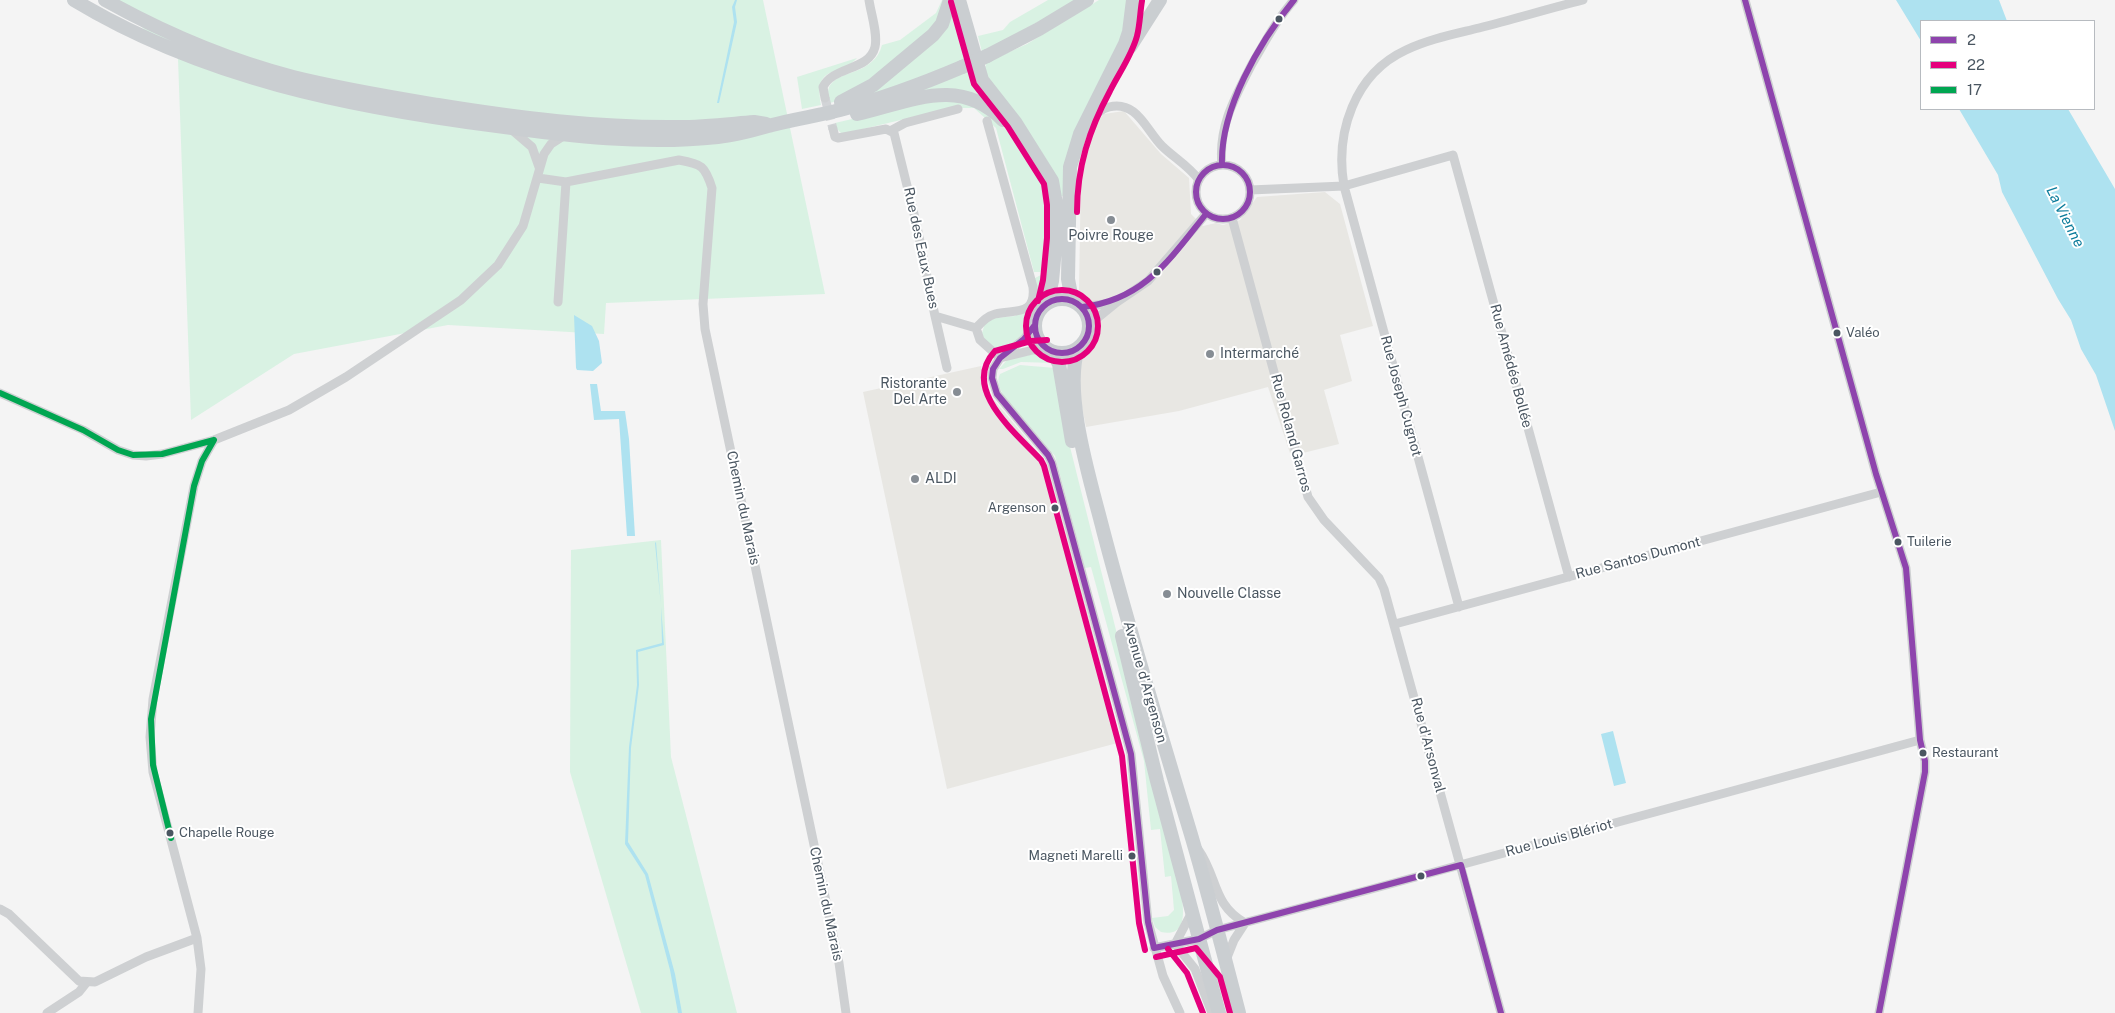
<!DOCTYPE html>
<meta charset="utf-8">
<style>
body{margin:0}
#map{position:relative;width:2115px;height:1013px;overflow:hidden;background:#f4f4f4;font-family:"Public Sans",sans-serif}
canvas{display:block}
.legend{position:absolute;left:1920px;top:20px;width:175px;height:90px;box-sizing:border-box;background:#fff;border:1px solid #b7bbc0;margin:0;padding:6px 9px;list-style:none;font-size:15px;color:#4a5661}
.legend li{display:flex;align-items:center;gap:10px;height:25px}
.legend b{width:25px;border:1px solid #b7bbc0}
</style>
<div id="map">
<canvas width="2115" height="1013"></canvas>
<ul class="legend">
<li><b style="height:6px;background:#8e44ad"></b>2</li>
<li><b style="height:6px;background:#e5007d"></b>22</li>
<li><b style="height:6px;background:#00a651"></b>17</li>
</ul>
</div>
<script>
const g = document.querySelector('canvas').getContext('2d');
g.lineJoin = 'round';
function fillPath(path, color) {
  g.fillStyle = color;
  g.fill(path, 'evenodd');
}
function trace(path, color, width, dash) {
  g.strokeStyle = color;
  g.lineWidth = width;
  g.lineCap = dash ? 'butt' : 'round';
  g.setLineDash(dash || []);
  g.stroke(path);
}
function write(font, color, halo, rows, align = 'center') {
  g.font = font + ' "Public Sans",sans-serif';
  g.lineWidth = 4;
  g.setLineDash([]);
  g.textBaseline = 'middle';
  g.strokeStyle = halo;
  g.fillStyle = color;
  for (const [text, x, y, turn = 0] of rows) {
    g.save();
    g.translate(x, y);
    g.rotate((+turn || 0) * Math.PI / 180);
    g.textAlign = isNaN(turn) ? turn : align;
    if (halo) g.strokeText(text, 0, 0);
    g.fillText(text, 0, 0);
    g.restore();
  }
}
fillPath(new Path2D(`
 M 1124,111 L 1161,154 L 1189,178 L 1191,214 L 1203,226 L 1216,223 L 1223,225 L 1240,220 L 1257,197 L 1325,192 L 1340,204 L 1373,326 L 1340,335 L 1352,381 L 1324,390 L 1339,444 L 1291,456 L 1268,387 L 1179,411 L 1086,427 L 1079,392 L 1081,359 L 1096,341 L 1097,330 L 1089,298 L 1079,291 L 1081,169 L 1093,126 L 1104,114 Z
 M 981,366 L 989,394 L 1048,464 L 1079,577 L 1121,742 L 947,789 L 863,392 Z`), '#e8e7e3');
fillPath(new Path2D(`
 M 111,0 L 763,0 L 825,294 L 606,303 L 604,334 L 448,325 L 294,354 L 191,420 L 178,59 Z
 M 942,0 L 947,0 L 929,35 L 843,99 L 830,103 C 829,98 827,92 829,87 C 838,69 874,76 882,45 L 900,40 L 936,13 Z
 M 1048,0 L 1079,0 L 982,52 L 978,36 L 1003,30 L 1010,22 Z
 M 1099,0 L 1130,0 L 1116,58 L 1064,196 L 1061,196 C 1051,159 1039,149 1017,120 C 1004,104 994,86 982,68 L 986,66 L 985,63 L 1027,44 Z
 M 953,4 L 962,41 L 968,58 L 880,93 L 859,97 L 882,81 Z
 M 857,58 C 840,78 814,62 821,105 L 802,109 L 797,77 Z
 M 973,69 L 990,103 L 889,100 Z
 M 933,100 C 942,101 958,98 967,102 C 1001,117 1047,166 1050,205 C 1052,224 1049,246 1048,266 L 1040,272 L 1034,272 L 996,128 L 974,108 L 951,108 L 842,134 L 837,129 L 835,123 Z
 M 1049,271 L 1043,299 L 1031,313 L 1028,326 L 1021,336 L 1003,349 L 998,349 L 991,347 L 983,338 L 982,333 L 985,323 L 995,318 L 1015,316 L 1036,298 L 1035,278 Z
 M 1042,352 L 1049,356 L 1054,363 L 1021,362 L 1003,369 L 999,369 L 1007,360 Z
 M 1020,365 L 1055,368 L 1066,431 L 1176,869 C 1179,887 1197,940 1161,932 L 1155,927 L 1152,918 L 1168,916 L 1174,910 L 1171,876 L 1165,877 L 1160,829 L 1151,830 L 1144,761 L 1091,567 L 1085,568 L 1055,456 L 1004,396 C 1000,389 996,382 1000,374 Z
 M 661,540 L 671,757 L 737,1013 L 641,1013 L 570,772 L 571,550 Z`), '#d9f2e3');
fillPath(new Path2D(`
 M 735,0 L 737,0 L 735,7 L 737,22 L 719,103 L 717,103 L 734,22 L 732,7 Z
 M 1896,0 L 1999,0 L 2007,21 L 1921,21 L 1921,41 Z
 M 1959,109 L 2068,109 L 2115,189 L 2115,431 L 2096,375 L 2081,349 L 2071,320 L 2058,299 L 2002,192 L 1998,175 Z
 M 574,315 L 592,326 L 599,341 L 602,363 L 593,371 L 577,370 L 576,368 Z
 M 590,384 L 597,384 L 601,411 L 625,411 L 629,439 L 635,536 L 627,536 L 619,419 L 594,420 Z
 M 656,542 L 664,645 L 638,652 L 639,685 L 631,748 L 628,842 L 648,874 L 675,974 L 682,1013 L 678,1013 L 670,970 L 645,875 L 625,844 L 629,747 L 637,685 L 636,650 L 662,643 L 661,606 L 655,543 Z
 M 1613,731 L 1626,783 L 1614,786 L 1601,734 Z`), '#aee2f0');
trace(new Path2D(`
 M 825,98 L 833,129`), '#d2d4d7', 9, [9, 4.5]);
trace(new Path2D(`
 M 1745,0 L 1876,474 L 1906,568 L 1920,740 L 1925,761 L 1925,772 L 1879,1013
 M 825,98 L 823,87 C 833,66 869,71 875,47 C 878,34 871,14 869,0
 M 1092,121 C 1096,114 1101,109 1109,107 C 1137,100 1146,130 1162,146 C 1173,157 1189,166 1199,180
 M 511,129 L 532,147 L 539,167
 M 833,129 L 835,137 L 838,138 L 886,129 L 894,133 L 916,222 L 935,316 L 976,328 L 980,340 L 1000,358
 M 892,130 L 905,123 L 958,109
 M 1222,165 C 1218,127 1235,97 1252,64 C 1265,42 1277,19 1294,0
 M1196 192a27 27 0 1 1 54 0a27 27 0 1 1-54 0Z
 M 538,178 L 566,182 L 679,160 C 702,164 705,166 712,188 L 703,304 L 705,329 L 839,963 L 846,1013
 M 1250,190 L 1344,186 L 1453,155 L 1569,577
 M 1232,218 L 1308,497 L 1324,520 L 1379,578 L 1384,589 L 1501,1013
 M 558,302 L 566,182
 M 1082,307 L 1112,303
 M 935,316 L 947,368
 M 1090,324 L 1117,302 L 1148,281 L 1206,214
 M 1034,326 L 1024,339 L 1000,358 L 993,369 L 992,378 L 997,394 L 1048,455 L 1052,463 L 1131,754 L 1148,922 L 1163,976 L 1180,1013
 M 976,328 C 982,322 987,316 995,314 C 1014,309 1036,317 1033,287 L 987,121
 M 1000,358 L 1033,350 L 1048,349
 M 0,393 L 83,430 L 118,450 L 133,455 L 146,456 L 162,454 L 214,440 L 289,410 L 346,377 L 461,300 L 498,265 L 523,226 L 544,154 L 551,144 L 565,135
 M 1459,607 L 1344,186 C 1335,133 1354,74 1406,50 C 1429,39 1455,34 1479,28 C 1514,19 1548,9 1583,0
 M 1395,624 L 1881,492
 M 1198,849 C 1218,877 1212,904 1245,923
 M 0,909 L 9,914 L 79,981 L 95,982 L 146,957 L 197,938
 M 1175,944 L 1195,969 L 1212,1013
 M 1175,944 L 1192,912
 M 1154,948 L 1199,939 L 1217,930 L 1368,890 L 1920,740
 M 1226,960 L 1234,940 L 1245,923
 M 47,1013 L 79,992 L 87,982
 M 198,1013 L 201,969 L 197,938 L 153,772 L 150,737 L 153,699 L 194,486 L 202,461 L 214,440`), '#ced0d2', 9);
trace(new Path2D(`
 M 74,0 C 203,78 350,107 497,126 C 570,136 644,145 718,137 C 737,135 754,130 772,125 C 794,119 817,116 840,110 C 881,99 922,84 962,67
 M 105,0 C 164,33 228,60 293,77 C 341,89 390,97 438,105 C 518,118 598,128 679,127 C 704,127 729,124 754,122 L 766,124
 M 959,0 L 982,80 L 1015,122 L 1052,181 L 1056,204 L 1056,238 L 1052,281 L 1047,303
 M 1130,47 L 1160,0
 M 987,56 L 1039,29 L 1087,0
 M 841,102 L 873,85 L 933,35 L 942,24 L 950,0
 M 857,114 C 910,102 959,75 1003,120
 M1035 326a27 27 0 1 1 54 0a27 27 0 1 1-54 0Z
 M 1072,300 L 1068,279 L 1070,167 L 1080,134 L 1125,44 L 1129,32 L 1133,0
 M 1078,348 C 1063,395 1091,482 1103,530 C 1130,633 1161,735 1192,838 C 1209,896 1224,955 1239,1013
 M 1053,352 L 1059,364 L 1072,441
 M 1122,636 L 1157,781 L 1219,1013`), '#caced1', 14);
trace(new Path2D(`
 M 962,67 L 987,56`), '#caced1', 14);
trace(new Path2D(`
 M 1745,0 L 1876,474 L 1906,568 L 1920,740 L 1925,761 L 1925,772 L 1879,1013
 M 1222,165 C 1220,110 1259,42 1294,0
 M1196 192a27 27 0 1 1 54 0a27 27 0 1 1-54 0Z
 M1035 326a27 27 0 1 1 54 0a27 27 0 1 1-54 0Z
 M 1082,307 C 1144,300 1170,259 1206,214
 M 1034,326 L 1024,339 L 1000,358 L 993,369 L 992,378 L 997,394 L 1048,455 L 1052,463 L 1131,754 L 1148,922 L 1154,948 L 1199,939 L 1217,930 L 1461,865 L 1501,1013`), '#8e44ad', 6);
trace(new Path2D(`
 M 951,2 L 974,84 L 1008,127 L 1044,184 L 1047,205 L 1047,238 L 1043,280 L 1038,301
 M 1077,212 C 1077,167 1089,130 1110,91 C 1119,73 1132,55 1137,36 C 1140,25 1140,12 1142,1
 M1026 326a36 36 0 1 1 72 0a36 36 0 1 1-72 0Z
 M 1047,340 L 1031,341 L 995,351 C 960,389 1016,433 1041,460 L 1044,466 L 1122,756 L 1139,923 L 1145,950
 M 1168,949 L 1187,973 L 1203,1013
 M 1156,957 L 1196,948 L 1220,977 L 1230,1013`), '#e5007d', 6);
trace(new Path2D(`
 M 0,393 L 83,430 L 118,450 L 133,455 L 162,454 L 214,440
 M 171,838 L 153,765 L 151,719 L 194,486 L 202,461 L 214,440`), '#00a651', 6);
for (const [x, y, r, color] of [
 [1279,19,4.5,"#4a5661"],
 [1111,220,5,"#868d94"],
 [1157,272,4.5,"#4a5661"],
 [1837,333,4.5,"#4a5661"],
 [1210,354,5,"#868d94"],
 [957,392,5,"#868d94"],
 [915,479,5,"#868d94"],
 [1055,508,4.5,"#4a5661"],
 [1898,542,4.5,"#4a5661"],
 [1167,594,5,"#868d94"],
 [1923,753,4.5,"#4a5661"],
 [170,833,4.5,"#4a5661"],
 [1132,856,4.5,"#4a5661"],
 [1421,876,4.5,"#4a5661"]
]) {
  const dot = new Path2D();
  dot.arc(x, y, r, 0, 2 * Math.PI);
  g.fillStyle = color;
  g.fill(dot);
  trace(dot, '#fff', 2);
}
write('13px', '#4a5661', '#fff', [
 ["Valéo",1846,333],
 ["Argenson",1046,508,"right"],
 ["Tuilerie",1907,542],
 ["Restaurant",1932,753],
 ["Chapelle Rouge",179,833],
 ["Magneti Marelli",1123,856,"right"]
], 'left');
write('14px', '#4a5661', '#fff', [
 ["Poivre Rouge",1111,236,"center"],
 ["Intermarché",1220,354],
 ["Ristorante",947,384,"right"],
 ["Del Arte",947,400,"right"],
 ["ALDI",925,479],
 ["Nouvelle Classe",1177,594]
], 'left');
write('14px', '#4a5661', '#fff', [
 ["Rue des Eaux Bues",921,248,78],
 ["Rue Amédée Bollée",1511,366,75],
 ["Rue Joseph Cugnot",1401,396,75],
 ["Rue Roland Garros",1291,433,75],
 ["Chemin du Marais",743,508,78],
 ["Rue Santos Dumont",1638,558,-15],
 ["Avenue d'Argenson",1145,682,74],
 ["Rue d'Arsonval",1428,745,75],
 ["Rue Louis Blériot",1559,838,-15],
 ["Chemin du Marais",826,904,78]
]);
write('italic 15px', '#0c7c9b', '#fff', [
 ["La Vienne",2065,217,63]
]);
</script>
